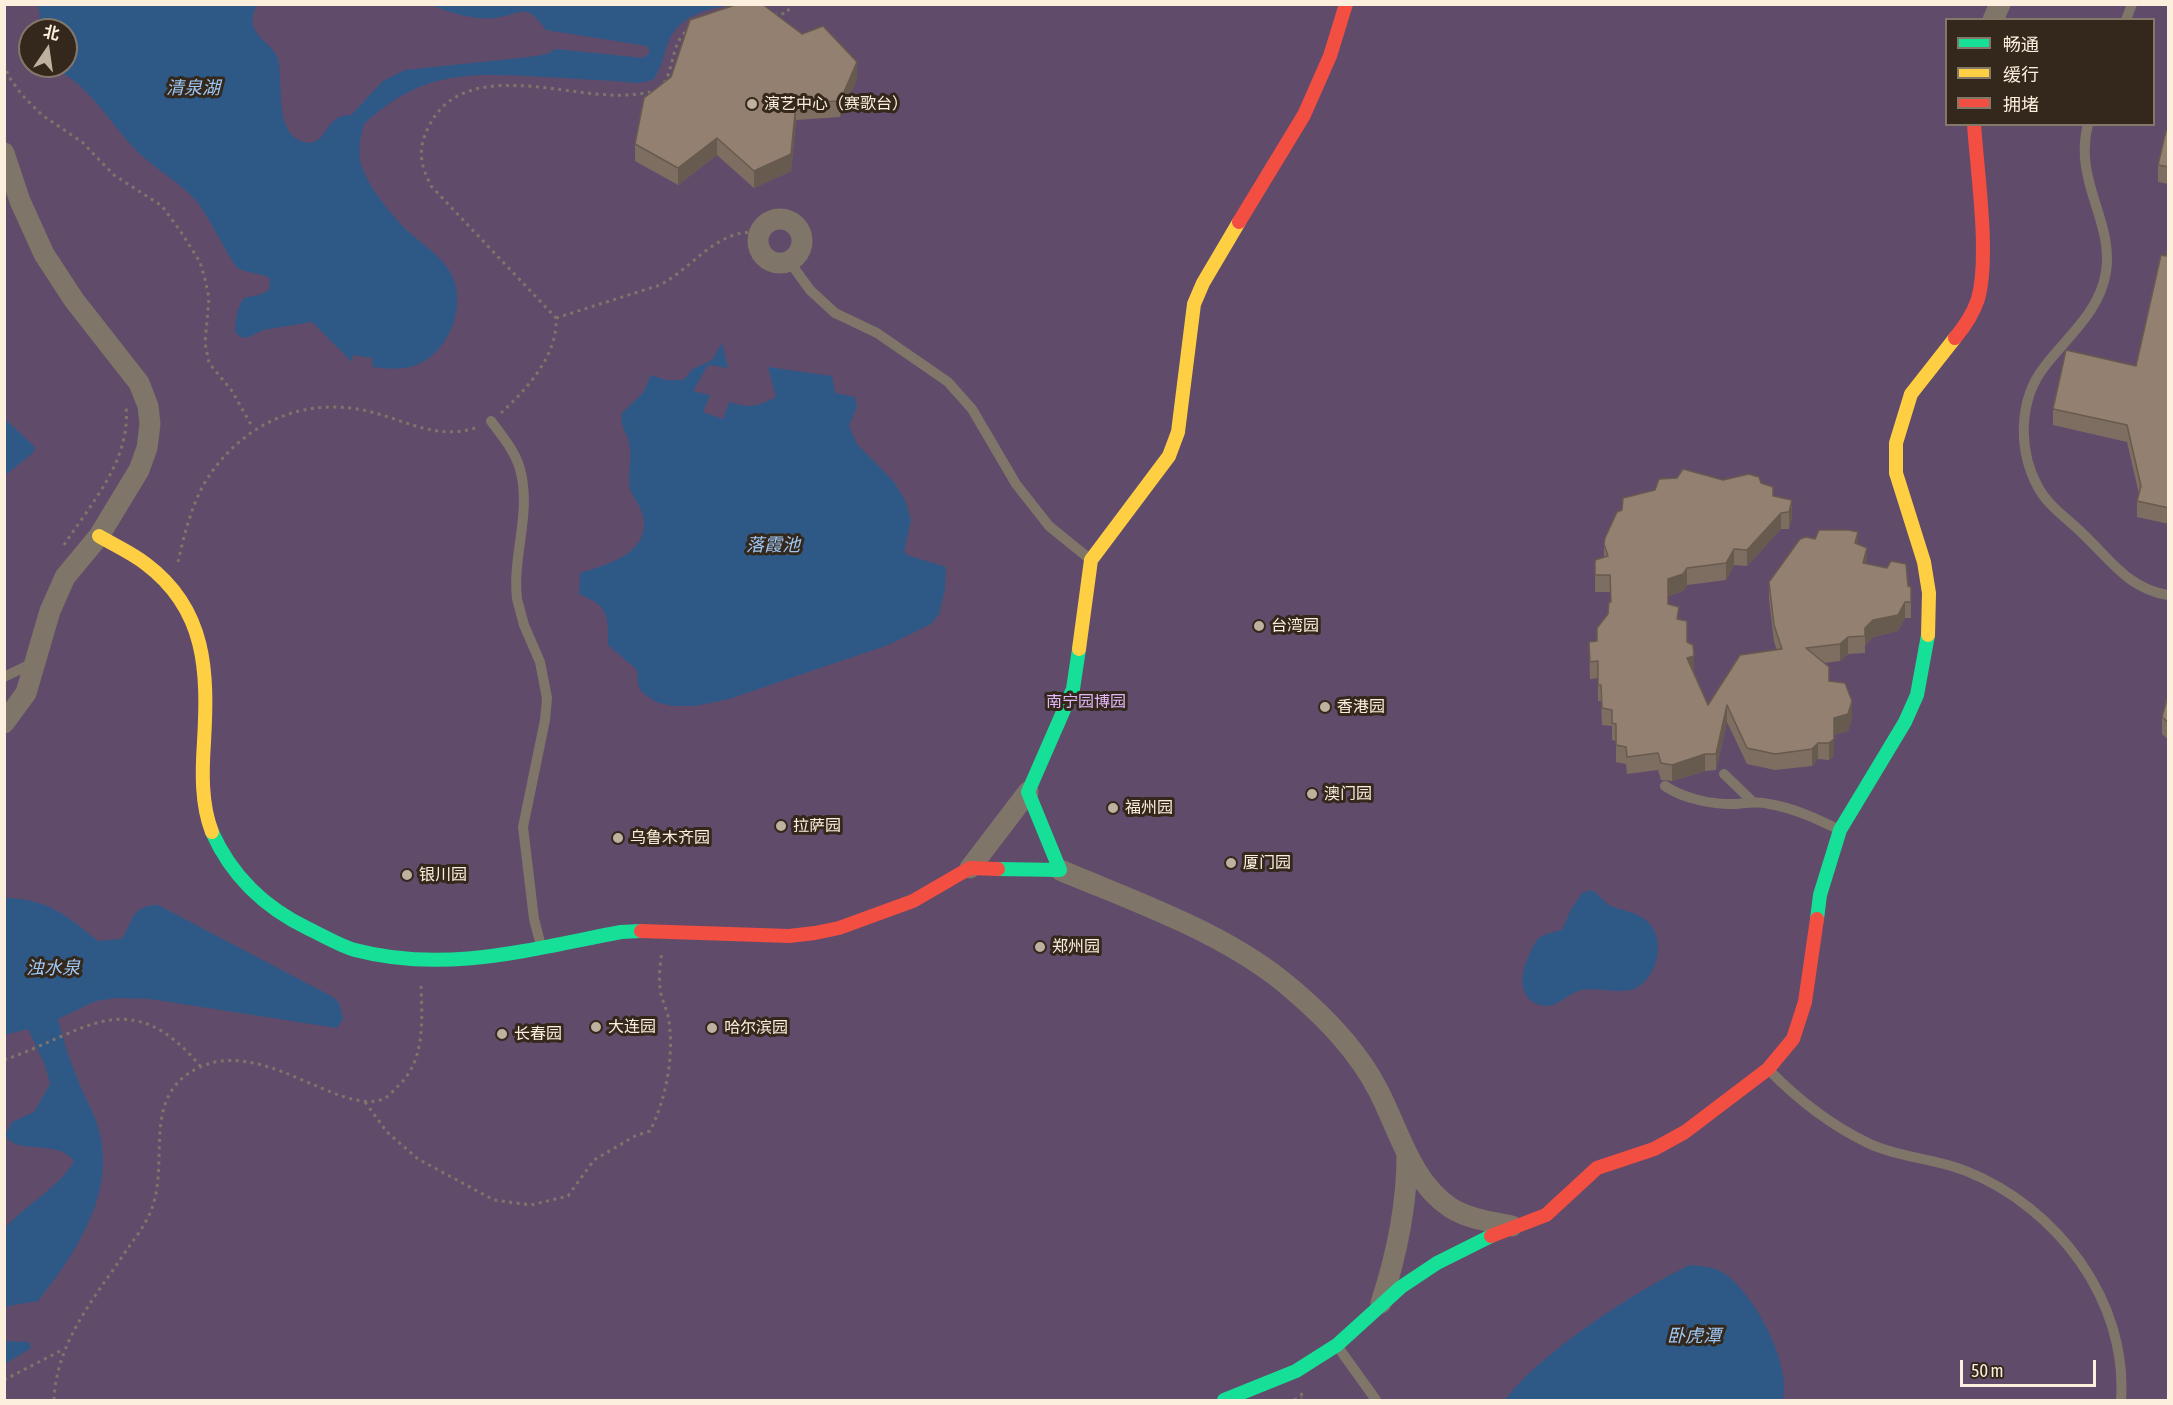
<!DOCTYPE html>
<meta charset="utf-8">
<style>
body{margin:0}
#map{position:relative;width:2173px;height:1405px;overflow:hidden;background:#493d2d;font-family:"Asap Condensed","Noto Sans SC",sans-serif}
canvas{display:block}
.frame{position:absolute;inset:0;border:6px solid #fdefdd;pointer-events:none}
.legend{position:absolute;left:1945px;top:18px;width:210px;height:108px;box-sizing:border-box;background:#33281b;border:2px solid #847869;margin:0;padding:8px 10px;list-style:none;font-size:18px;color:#fdefdd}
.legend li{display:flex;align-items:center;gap:12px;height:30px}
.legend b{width:30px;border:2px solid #847869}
.north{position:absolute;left:18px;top:18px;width:60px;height:60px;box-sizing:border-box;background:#33281b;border:2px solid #847869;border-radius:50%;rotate:13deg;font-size:16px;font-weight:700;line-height:24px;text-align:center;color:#fdefdd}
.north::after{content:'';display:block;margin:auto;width:21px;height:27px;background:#beb19f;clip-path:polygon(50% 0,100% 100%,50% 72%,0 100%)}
.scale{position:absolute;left:1960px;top:1360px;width:136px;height:27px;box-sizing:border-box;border:3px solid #fdefdd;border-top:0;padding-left:8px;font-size:18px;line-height:21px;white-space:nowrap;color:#fdefdd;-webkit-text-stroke:4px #33281b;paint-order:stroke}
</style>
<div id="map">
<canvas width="2173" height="1405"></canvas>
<div class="frame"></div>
<ul class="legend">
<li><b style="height:8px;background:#16e098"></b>畅通</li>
<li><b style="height:8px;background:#ffcf43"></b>缓行</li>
<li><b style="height:8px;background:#f24e42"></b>拥堵</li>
</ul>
<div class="north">北</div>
<div class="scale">50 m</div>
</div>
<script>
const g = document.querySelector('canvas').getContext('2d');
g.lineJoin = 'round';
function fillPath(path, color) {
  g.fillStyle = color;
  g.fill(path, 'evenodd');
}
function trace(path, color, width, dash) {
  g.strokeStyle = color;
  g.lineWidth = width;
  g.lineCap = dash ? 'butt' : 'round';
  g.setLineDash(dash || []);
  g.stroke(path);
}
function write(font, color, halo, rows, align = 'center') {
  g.font = font + ' "Asap Condensed","Noto Sans SC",sans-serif';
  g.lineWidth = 6;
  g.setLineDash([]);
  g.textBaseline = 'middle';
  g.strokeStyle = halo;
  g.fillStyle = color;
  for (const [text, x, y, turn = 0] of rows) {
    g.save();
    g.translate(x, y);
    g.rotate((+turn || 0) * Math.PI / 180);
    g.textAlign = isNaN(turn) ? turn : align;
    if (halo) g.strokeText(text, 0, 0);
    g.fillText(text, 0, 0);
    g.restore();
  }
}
fillPath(new Path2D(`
 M 5,5 L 2168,5 L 2168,1400 L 5,1400 ZM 1946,20 L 2154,20 L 2154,124 L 1946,124 ZM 30,30 L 66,30 L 66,66 L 30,66 Z`), '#614b6a');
fillPath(new Path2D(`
 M 38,5 L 257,5 C 241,35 273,41 278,59 C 284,82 273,134 304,142 C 328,148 323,114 351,115 L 383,81 L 405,70 L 529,57 L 547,54 L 556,49 L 643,58 L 650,52 L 647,46 L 546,30 C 524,1 524,14 495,18 C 476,21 448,12 431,5 L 736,5 C 707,8 678,15 667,45 C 663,57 661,69 653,80 L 639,83 C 607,80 575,79 543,77 C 469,73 422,70 364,124 C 361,135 358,148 360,160 C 364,183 395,220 412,235 C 424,245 440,256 449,270 C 469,302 450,354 414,366 C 400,370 387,369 373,367 L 372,358 L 353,355 L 352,362 L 312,322 L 263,330 L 247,338 L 240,337 L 235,331 C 236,319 236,309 244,298 L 262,294 L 269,290 L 270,278 C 260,273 248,273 239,269 C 234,267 207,214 198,203 C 182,183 156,170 138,152 C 108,122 91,85 50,66 L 66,66 L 66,30 L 35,30 L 40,16 Z
 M 722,343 L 728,368 L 708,365 L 693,391 L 710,395 L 703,412 L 723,419 L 729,402 C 748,408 758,407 776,397 L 768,367 L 832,376 L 835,393 L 855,397 L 857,406 L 849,426 L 857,444 L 894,482 L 905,500 L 911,520 L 904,552 L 907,555 L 946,567 L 945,589 L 939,614 L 931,624 L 888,645 L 729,699 L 695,706 L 672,706 L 656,702 L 642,692 L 638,685 L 637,670 L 608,645 C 608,615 609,606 579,594 L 580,573 C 610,564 656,551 641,510 C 638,502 632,496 630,489 C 627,477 633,459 629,443 C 627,433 619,424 622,413 L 643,393 L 651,375 L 666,380 L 683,380 L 693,369 L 712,360 Z
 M 4,418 L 35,447 L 34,452 L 7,474 L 4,474 Z
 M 1592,890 C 1599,894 1602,901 1609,905 C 1621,911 1636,911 1647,921 C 1666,938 1659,976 1636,988 C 1621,995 1599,987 1582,990 C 1567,993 1557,1010 1540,1005 C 1519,999 1520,976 1527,960 C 1537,937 1538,935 1562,930 L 1571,909 L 1582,893 Z
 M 5,898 C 48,899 66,915 98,941 L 121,939 C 135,921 129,906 158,905 L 333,997 L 339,1003 L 343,1019 L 337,1028 L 150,999 L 116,998 L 96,1001 L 58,1019 C 63,1040 70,1061 78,1080 C 84,1097 95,1113 99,1131 C 116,1194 75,1254 38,1301 L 8,1306 L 5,1309 L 5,1228 C 25,1205 59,1188 74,1161 C 57,1138 16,1156 5,1135 L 12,1122 L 34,1112 L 50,1084 L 45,1065 L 28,1029 L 5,1035 Z
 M 1690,1265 C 1703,1266 1718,1267 1729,1277 C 1757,1300 1791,1364 1783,1400 L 1505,1400 C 1540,1353 1635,1291 1690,1265 Z
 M 5,1341 L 29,1342 L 31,1348 L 5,1364 Z`), '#2e5987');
trace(new Path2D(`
 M 774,15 L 787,13 L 791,4
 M 4,64 L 9,77 L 22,95 L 42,115 L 82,142 L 114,175 L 162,206 L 181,232 L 200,262 L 205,279 L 209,298 L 205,343 L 209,363 L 232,391 L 253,428
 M 664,83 C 675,66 671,40 690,29
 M 556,318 L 660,285 C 694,267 718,227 759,233
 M 501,413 C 527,389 558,355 556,318 L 431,186 C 420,163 417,150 429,126 C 461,61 554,93 610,95 C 625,96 641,94 656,91
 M 64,545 C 92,502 131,460 126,406
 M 178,562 C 184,536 191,507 204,484 C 238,427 298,397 363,410 C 402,418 437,442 478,427
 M 4,1060 C 86,1032 129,981 201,1067
 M 365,1102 L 387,1132 L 418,1159 L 494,1200 L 531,1205 L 568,1196 L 594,1160 L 635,1136 L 650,1131 C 666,1099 674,1057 669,1021 C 668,1012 663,1003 661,994 C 658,980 660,965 662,952
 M 4,1380 L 62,1350
 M 1301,1393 L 1304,1400
 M 54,1400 C 56,1341 97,1295 128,1248 C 136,1237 145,1225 150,1213 C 172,1162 138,1096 200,1067 C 263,1038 340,1116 383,1099 C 388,1097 393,1091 397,1087 C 426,1061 422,1020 421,985
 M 1294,1400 L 1302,1397`), '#7e756a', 3, [3, 4.5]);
trace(new Path2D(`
 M 2126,20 L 2132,4
 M 2088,124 C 2073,181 2114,221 2106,272 C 2100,311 2068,336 2045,366 C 2018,400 2018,450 2038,487 C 2048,506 2067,518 2082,533 C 2110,559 2128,589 2168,595
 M 789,261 L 810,290 L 835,313 L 877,333 L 948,382 L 972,409 L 1016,484 L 1049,526 L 1091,560
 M 491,421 C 502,436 515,451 520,469 C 532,513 512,555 517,599 L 524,625 L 540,662 L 547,698 L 545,720 L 523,827 L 534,919 L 541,946
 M 4,677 L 35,662
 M 1724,774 L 1752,801
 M 1665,786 C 1684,799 1714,805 1737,804 C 1748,803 1758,801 1769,804 C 1794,808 1817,819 1840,830
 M 1768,1069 C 1797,1099 1832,1126 1870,1144 C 1900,1158 1935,1158 1966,1171 C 2057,1207 2128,1301 2121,1400
 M 1338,1347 L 1376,1400`), '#7f7569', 10);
trace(new Path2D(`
 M 1993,20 L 2000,4
 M 4,153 L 20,201 L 44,254 L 74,300 L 139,383 L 148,406 L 150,424 L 147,448 L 139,470 L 99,536 L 65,577 L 50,611 L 26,693 L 4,723
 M758 241a22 22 0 1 1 44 0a22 22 0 1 1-44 0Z
 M 970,868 L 1028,792
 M 1060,870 C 1138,903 1229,934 1293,990 C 1326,1018 1358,1051 1378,1090 C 1399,1130 1411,1182 1451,1208 C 1469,1219 1491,1222 1512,1226
 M 1381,1303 C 1397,1254 1407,1207 1407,1155`), '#7f7569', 21);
trace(new Path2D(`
 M 212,832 C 232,877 265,908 309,929 C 324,936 340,946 355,950 C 446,974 531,949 621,932 L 641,931
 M 998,869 L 1060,870 L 1028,792 L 1073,689 L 1079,649
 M 1817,919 L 1820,895 L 1840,830 L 1905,722 L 1917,695 L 1928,635
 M 1224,1400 L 1296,1371 L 1337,1345 L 1401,1287 L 1437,1263 L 1491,1236`), '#16e098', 14);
trace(new Path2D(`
 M 99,536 C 114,545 132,553 146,564 C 207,610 208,672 204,742 C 202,771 201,804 212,832
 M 1928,635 L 1929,593 L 1924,562 L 1896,473 L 1896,443 L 1911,394 L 1955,338
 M 1079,649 L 1091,560 L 1169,456 L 1178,432 L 1194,304 L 1203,283 L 1239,222`), '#ffcf43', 14);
trace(new Path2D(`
 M 1239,222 L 1304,115 L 1330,56 L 1346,4
 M 1955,338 C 1965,326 1973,314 1978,299 C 1990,256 1977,171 1974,124
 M 641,931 L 789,936 L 815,933 L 839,928 L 913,901 L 970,868 L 998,869
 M 1491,1236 L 1546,1215 L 1597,1168 L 1654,1149 L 1685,1132 L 1768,1069 L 1793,1039 L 1805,1002 L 1817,919`), '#f24e42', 14);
fillPath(new Path2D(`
 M 671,77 L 857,79 L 840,117 L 796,120 L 791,171 L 754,188 L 717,155 L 678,185 L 635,161 L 635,144 Z
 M 2169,131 L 2169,184 L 2158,182 L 2158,165 Z
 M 2169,244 L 2169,524 L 2137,517 L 2137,501 L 2139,494 L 2127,442 L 2053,425 L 2053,409 L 2136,366 Z
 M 1723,480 L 1761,483 L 1773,496 L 1792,500 L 1792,517 L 1789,529 L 1781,529 L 1747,566 L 1734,565 L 1726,580 L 1687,585 L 1683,591 L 1668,596 L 1668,604 L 1679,619 L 1687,642 L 1694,673 L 1708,705 L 1777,650 L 1774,642 L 1769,599 L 1769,582 L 1858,544 L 1867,564 L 1908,586 L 1911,587 L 1911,618 L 1905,618 L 1898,631 L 1873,637 L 1865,645 L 1865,653 L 1848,654 L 1840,661 L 1824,663 L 1829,681 L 1852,717 L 1848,731 L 1834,735 L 1834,756 L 1829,760 L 1818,759 L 1812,766 L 1775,770 L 1747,764 L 1727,722 L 1716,770 L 1705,771 L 1672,781 L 1661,780 L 1658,770 L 1627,774 L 1626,764 L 1616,762 L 1616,741 L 1612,740 L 1612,726 L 1602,725 L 1601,701 L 1598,701 L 1598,678 L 1590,679 L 1589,642 L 1597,641 L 1608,614 L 1611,602 L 1610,592 L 1595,592 L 1595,560 L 1604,557 L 1604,544 Z
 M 2169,692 L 2169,740 L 2162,734 L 2162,717 Z`), '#7e6e61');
fillPath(new Path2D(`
 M 857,62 L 857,79 L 840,117 L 840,101 Z
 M 796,103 L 796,120 L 791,171 L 754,188 L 754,171 Z
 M 717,138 L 717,155 L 678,185 L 678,168 Z
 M 1792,500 L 1792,517 L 1789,529 L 1789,512 Z
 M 1781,513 L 1781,529 L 1747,566 L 1747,550 Z
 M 1858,532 L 1858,549 L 1855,543 Z
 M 1867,548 L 1867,564 L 1863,563 Z
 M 1734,549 L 1734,565 L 1726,580 L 1726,563 Z
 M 1687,568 L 1687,585 L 1683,591 L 1668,596 L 1668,579 Z
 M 1905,602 L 1905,618 L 1898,631 L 1873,637 L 1865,645 L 1865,653 L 1865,628 L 1873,620 Z
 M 1848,637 L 1848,654 L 1840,661 L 1840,644 Z
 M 1694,656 L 1694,673 L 1687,658 Z
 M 1852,701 L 1852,717 L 1848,731 L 1834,735 L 1834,718 Z
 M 1727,705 L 1727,722 L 1716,770 L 1716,754 Z
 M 1834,739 L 1834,756 L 1829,760 L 1829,743 Z
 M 1818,743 L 1818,759 L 1812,766 L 1812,749 Z
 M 1705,754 L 1705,771 L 1672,781 L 1672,765 Z`), '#675a4f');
const building = new Path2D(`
 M 738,4 L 762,4 L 802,34 L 823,26 L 857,62 L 840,101 L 796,103 L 791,154 L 754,171 L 717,138 L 678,168 L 635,144 L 644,98 L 671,77 L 690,20 Z
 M 2166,131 L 2169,131 L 2169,167 L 2158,165 Z
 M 2169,244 L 2169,508 L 2137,501 L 2141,486 L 2127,425 L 2053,409 L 2066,350 L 2136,366 L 2161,255 L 2166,256 Z
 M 1683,469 L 1723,480 L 1749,474 L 1755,476 L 1759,477 L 1761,483 L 1773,487 L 1773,496 L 1792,500 L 1789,512 L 1781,513 L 1747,550 L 1734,549 L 1726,563 L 1687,568 L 1683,574 L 1668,579 L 1668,604 L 1679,607 L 1677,619 L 1687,621 L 1687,642 L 1693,645 L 1694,656 L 1687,658 L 1708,705 L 1740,655 L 1782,649 L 1774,625 L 1769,582 L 1800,539 L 1806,537 L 1815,539 L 1819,530 L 1849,530 L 1858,532 L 1855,543 L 1867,548 L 1863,563 L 1887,568 L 1891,561 L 1906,564 L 1908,586 L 1911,587 L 1911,602 L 1905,602 L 1898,615 L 1873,620 L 1865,628 L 1865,636 L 1848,637 L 1840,644 L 1806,648 L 1829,667 L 1829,681 L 1845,683 L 1852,701 L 1848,714 L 1834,718 L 1834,739 L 1829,743 L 1818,743 L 1812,749 L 1775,754 L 1747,748 L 1727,705 L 1716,754 L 1705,754 L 1672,765 L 1661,763 L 1658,753 L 1627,757 L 1626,747 L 1616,745 L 1616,724 L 1612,723 L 1612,710 L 1602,708 L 1601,685 L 1598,685 L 1598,661 L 1590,662 L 1589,642 L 1597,641 L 1597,628 L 1608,614 L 1609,602 L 1611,602 L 1610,575 L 1595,575 L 1595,560 L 1608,556 L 1604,544 L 1605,538 L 1617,512 L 1622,510 L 1623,498 L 1655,490 L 1659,479 L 1677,478 Z
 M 2169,692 L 2169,723 L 2162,717 Z`);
fillPath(building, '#938071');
trace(building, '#675a4f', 1.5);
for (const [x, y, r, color] of [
 [752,104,6,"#beb19f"],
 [1259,626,6,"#beb19f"],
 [1325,707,6,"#beb19f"],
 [1312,794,6,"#beb19f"],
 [1113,808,6,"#beb19f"],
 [781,826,6,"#beb19f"],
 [618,838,6,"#beb19f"],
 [1231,863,6,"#beb19f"],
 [407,875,6,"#beb19f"],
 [1040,947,6,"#beb19f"],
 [596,1027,6,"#beb19f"],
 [712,1028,6,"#beb19f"],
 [502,1034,6,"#beb19f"]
]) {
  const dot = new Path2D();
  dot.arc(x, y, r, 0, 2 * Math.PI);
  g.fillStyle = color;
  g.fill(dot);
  trace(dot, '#33281b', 2);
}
write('16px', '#fdefdd', '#33281b', [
 ["演艺中心（赛歌台）",764,104],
 ["台湾园",1271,626],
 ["香港园",1337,707],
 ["澳门园",1324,794],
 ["福州园",1125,808],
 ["拉萨园",793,826],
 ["乌鲁木齐园",630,838],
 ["厦门园",1243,863],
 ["银川园",419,875],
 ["郑州园",1052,947],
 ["大连园",608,1027],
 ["哈尔滨园",724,1028],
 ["长春园",514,1034]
], 'left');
write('16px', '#e3b8fd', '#33281b', [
 ["南宁园博园",1086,702]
]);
write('italic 18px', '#9fc7f5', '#33281b', [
 ["清泉湖",193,88],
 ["落霞池",773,545],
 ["浊水泉",53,968],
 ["卧虎潭",1694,1336]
]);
</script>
